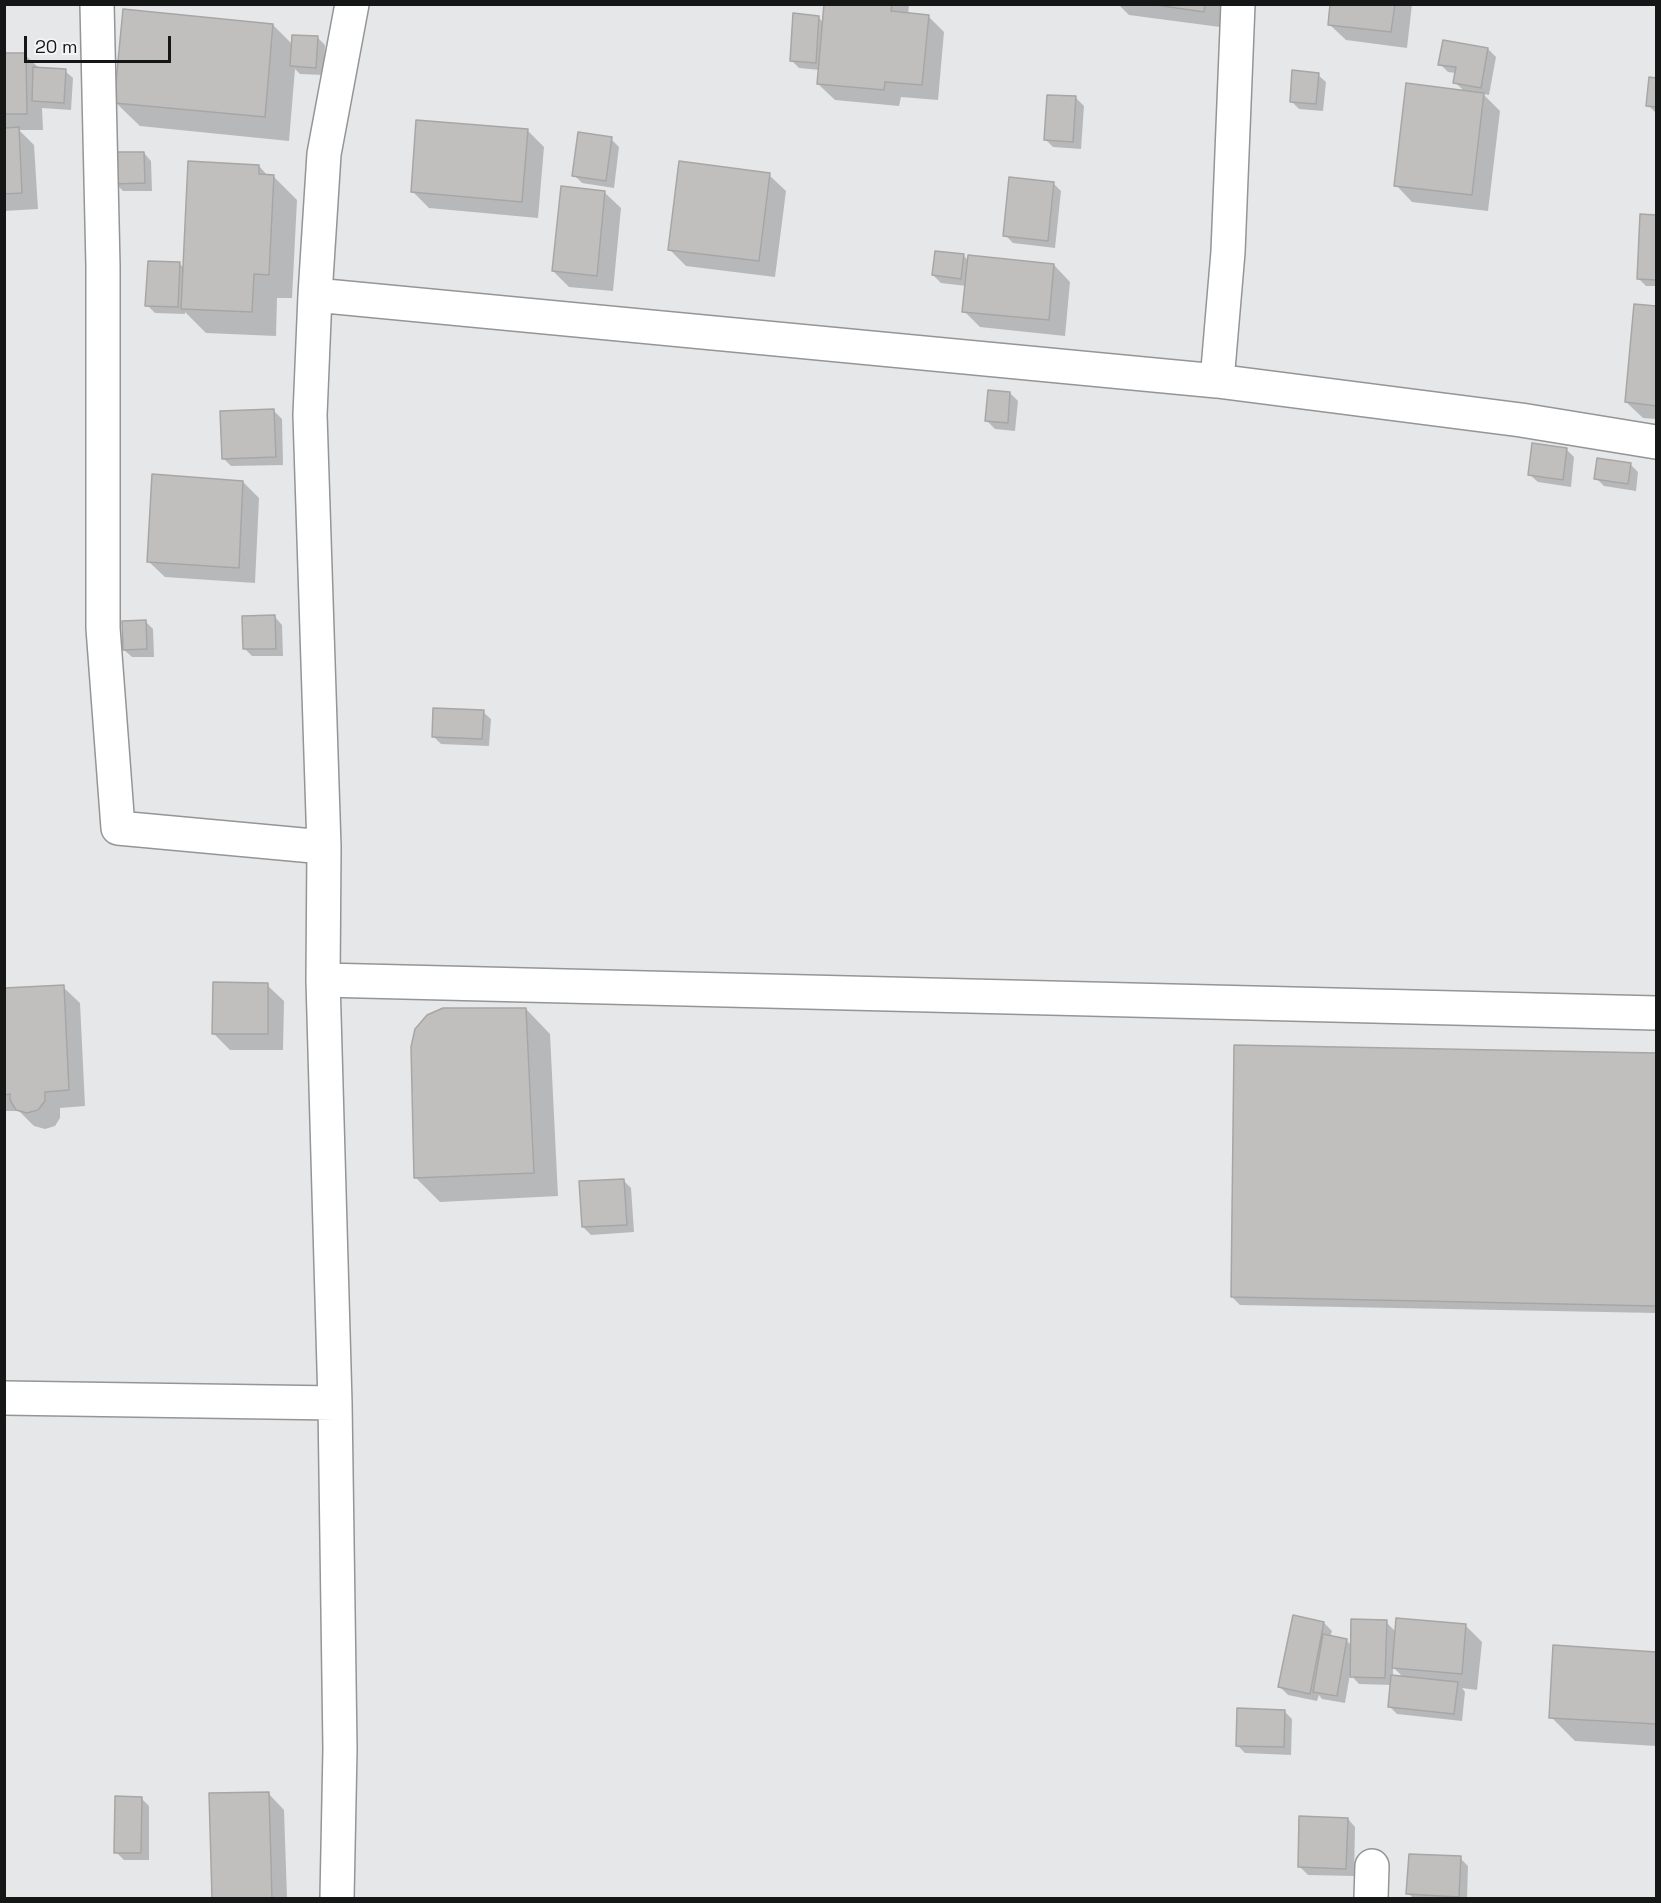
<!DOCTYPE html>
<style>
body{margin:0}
#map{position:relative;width:1661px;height:1903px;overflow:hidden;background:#e5e7e8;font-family:"Space Grotesk",sans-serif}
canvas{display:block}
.frame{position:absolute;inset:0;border:6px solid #151616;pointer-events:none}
.scale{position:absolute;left:24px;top:36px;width:147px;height:27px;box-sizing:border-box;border:3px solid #151616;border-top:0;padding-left:8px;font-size:18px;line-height:21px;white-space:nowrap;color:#151616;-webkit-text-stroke:4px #f2f4f6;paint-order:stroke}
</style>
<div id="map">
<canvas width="1661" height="1903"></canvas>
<div class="frame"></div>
<div class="scale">20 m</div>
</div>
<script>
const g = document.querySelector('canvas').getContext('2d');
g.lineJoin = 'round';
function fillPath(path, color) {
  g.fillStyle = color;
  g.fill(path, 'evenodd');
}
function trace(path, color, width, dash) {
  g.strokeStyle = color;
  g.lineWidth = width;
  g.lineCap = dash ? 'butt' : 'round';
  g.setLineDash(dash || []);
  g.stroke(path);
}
fillPath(new Path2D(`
 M 826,4 L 908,4 L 909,6 L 908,14 L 928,16 L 944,32 L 938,100 L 901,97 L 899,106 L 835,100 L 818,84 L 820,70 L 799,68 L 791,60 L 818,17 L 824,23 Z
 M 1118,4 L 1223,4 L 1220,27 L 1129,15 Z
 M 1332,4 L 1412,4 L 1407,48 L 1346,40 L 1329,24 Z
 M 273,25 L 293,45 L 317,37 L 325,45 L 324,75 L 300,74 L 295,69 L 289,141 L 140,126 L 115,102 Z
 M 1488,49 L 1496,57 L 1489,95 L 1483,94 L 1500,111 L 1488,211 L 1412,202 L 1396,185 L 1465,92 L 1455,82 L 1456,73 L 1448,72 L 1440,64 Z
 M 4,55 L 25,55 L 39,68 L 65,71 L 73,78 L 71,110 L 42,108 L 43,130 L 19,130 L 34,145 L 38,209 L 4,211 Z
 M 1318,75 L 1326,82 L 1323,111 L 1299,109 L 1291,101 Z
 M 1650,79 L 1656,80 L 1656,113 L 1648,105 Z
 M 1076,98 L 1084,106 L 1081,149 L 1053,147 L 1045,139 Z
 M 528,131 L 544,147 L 538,218 L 429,208 L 412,191 Z
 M 611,139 L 619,147 L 614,188 L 582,183 L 574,175 Z
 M 144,153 L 151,161 L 152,191 L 123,191 L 115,183 Z
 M 259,166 L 268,176 L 273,176 L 297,200 L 292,298 L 277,298 L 276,336 L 206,333 L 185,312 L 185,314 L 155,313 L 147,305 L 180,264 L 184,268 Z
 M 769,175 L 786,191 L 775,277 L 686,266 L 669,249 Z
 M 1053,183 L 1061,191 L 1055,248 L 1013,243 L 1005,235 Z
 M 604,192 L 621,208 L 613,291 L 569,287 L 553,271 Z
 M 1641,216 L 1656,217 L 1656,286 L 1646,286 L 1638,278 Z
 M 963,255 L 969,261 L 1054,265 L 1070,282 L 1065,336 L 980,327 L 964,311 L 966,286 L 941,283 L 933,275 Z
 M 1635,305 L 1656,307 L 1656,419 L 1643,418 L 1626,402 Z
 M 1010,393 L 1018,401 L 1015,431 L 995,429 L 987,421 Z
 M 274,411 L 282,419 L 283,465 L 231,466 L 223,458 Z
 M 1566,449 L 1574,457 L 1571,487 L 1538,482 L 1530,475 Z
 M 1630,464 L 1638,472 L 1636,491 L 1604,486 L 1596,478 Z
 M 243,482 L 259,498 L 255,583 L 165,577 L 148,561 Z
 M 275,617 L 282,625 L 283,656 L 252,656 L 244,648 Z
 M 145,621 L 153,629 L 154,657 L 132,657 L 124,650 Z
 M 483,712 L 491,719 L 489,746 L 441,744 L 433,736 Z
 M 267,985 L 284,1001 L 283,1050 L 230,1050 L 213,1033 Z
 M 63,987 L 80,1003 L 85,1106 L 60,1108 L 60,1118 L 55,1126 L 45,1129 L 34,1126 L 19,1111 L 4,1111 L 4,990 Z
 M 526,1009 L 550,1034 L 558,1196 L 440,1202 L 416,1178 Z
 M 1236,1046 L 1656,1055 L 1656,1313 L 1240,1305 L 1232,1297 Z
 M 623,1180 L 631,1188 L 634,1232 L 591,1235 L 583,1227 Z
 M 1386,1622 L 1396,1632 L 1465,1625 L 1482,1642 L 1477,1690 L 1462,1688 L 1465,1692 L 1462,1721 L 1397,1714 L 1389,1706 L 1392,1685 L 1359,1684 L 1350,1674 L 1345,1703 L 1322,1699 L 1319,1695 L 1317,1701 L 1288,1695 L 1280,1687 L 1324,1623 L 1332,1631 L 1330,1637 L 1346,1640 L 1352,1646 ZM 1393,1667 L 1404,1678 L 1393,1676 Z
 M 1555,1647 L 1656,1653 L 1656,1746 L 1575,1741 L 1551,1717 Z
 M 1284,1711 L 1292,1719 L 1291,1755 L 1245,1753 L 1237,1745 Z
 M 268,1793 L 284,1810 L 287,1898 L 214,1898 L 211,1795 Z
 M 141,1798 L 149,1806 L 149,1860 L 124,1860 L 116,1852 Z
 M 1348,1819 L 1355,1827 L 1354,1876 L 1308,1875 L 1300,1867 Z
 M 1460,1858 L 1468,1866 L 1467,1898 L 1413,1898 L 1408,1893 Z`), '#0003');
const building = new Path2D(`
 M 824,4 L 892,4 L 891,11 L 929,15 L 922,85 L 885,82 L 884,90 L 817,84 Z
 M 1149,4 L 1205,4 L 1204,12 Z
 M 1330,4 L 1395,4 L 1391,32 L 1328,25 Z
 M 123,9 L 273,24 L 265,117 L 114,103 Z
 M 793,13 L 819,16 L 816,63 L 790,61 Z
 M 292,35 L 318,36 L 316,68 L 290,66 Z
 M 1443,40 L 1488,48 L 1481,88 L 1453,83 L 1456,67 L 1438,65 Z
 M 4,53 L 26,53 L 27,114 L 4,114 Z
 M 33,67 L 66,69 L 64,103 L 32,101 Z
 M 1292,70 L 1319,73 L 1316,104 L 1290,102 Z
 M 1649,77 L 1656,78 L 1656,107 L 1646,106 Z
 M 1406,83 L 1484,93 L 1472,195 L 1394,186 Z
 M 1047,95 L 1076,96 L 1073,142 L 1044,140 Z
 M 416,120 L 528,129 L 522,202 L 411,192 Z
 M 19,127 L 22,193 L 4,194 L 4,128 Z
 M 578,132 L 612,137 L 606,181 L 572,176 Z
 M 113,152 L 144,152 L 145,183 L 114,184 Z
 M 188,161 L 259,165 L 259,174 L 274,175 L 269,275 L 254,274 L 252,312 L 181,309 Z
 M 679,161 L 770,173 L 759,261 L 668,250 Z
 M 1009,177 L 1054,182 L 1048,241 L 1003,236 Z
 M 561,186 L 605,191 L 597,276 L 552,271 Z
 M 1640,214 L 1656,215 L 1656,280 L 1637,279 Z
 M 935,251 L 964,254 L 961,279 L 932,275 Z
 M 968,255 L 1054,264 L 1049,320 L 962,312 Z
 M 148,261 L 180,262 L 178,307 L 145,306 Z
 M 1634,304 L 1656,306 L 1656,406 L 1625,402 Z
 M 988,390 L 1010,392 L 1008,423 L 985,421 Z
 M 274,409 L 276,457 L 222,459 L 220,411 Z
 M 1532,443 L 1567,448 L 1563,480 L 1528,475 Z
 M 1597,458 L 1631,463 L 1628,484 L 1594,479 Z
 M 152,474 L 243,481 L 239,568 L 147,562 Z
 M 275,615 L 276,649 L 243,649 L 242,616 Z
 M 146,620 L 147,649 L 123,650 L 122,621 Z
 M 433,708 L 484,710 L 482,739 L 432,737 Z
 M 213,982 L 268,983 L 268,1034 L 212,1034 Z
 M 64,985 L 69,1090 L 45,1092 L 45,1101 L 38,1110 L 27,1113 L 16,1110 L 10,1100 L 10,1094 L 4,1095 L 4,988 Z
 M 443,1008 L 526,1008 L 534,1173 L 414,1178 L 411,1047 L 415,1029 L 427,1015 Z
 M 1234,1045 L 1656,1053 L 1656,1306 L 1231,1297 Z
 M 624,1179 L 627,1225 L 582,1227 L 579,1181 Z
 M 1293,1615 L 1324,1622 L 1310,1694 L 1278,1687 Z
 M 1396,1618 L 1466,1624 L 1462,1674 L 1392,1668 Z
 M 1351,1619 L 1387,1620 L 1385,1678 L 1350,1677 Z
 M 1323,1634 L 1347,1639 L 1337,1696 L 1313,1692 Z
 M 1553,1645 L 1656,1652 L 1656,1724 L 1549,1718 Z
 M 1391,1675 L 1458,1682 L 1454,1714 L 1388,1707 Z
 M 1237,1708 L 1285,1710 L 1284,1747 L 1236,1746 Z
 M 269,1792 L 272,1898 L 212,1898 L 209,1793 Z
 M 115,1796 L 142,1797 L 141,1853 L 114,1853 Z
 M 1299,1816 L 1348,1818 L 1346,1869 L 1298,1867 Z
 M 1409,1854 L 1461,1856 L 1459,1897 L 1406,1894 Z`);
fillPath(building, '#c1bfbd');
trace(building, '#a8a6a5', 1.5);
const minor = new Path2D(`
 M 97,4 L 103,266 L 103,628 L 118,828 L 324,847
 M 315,295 L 1217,381 L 1521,420 L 1656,442
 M 1217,381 L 1228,252 L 1238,4
 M 323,980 L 1656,1013
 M 4,1398 L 335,1403
 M 337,1898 L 340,1749 L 335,1403 L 323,980 L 324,847 L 310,415 L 315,295 L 324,154 L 352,4
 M 1371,1898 L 1372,1866`);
trace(minor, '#949597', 36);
trace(minor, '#fff', 33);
</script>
